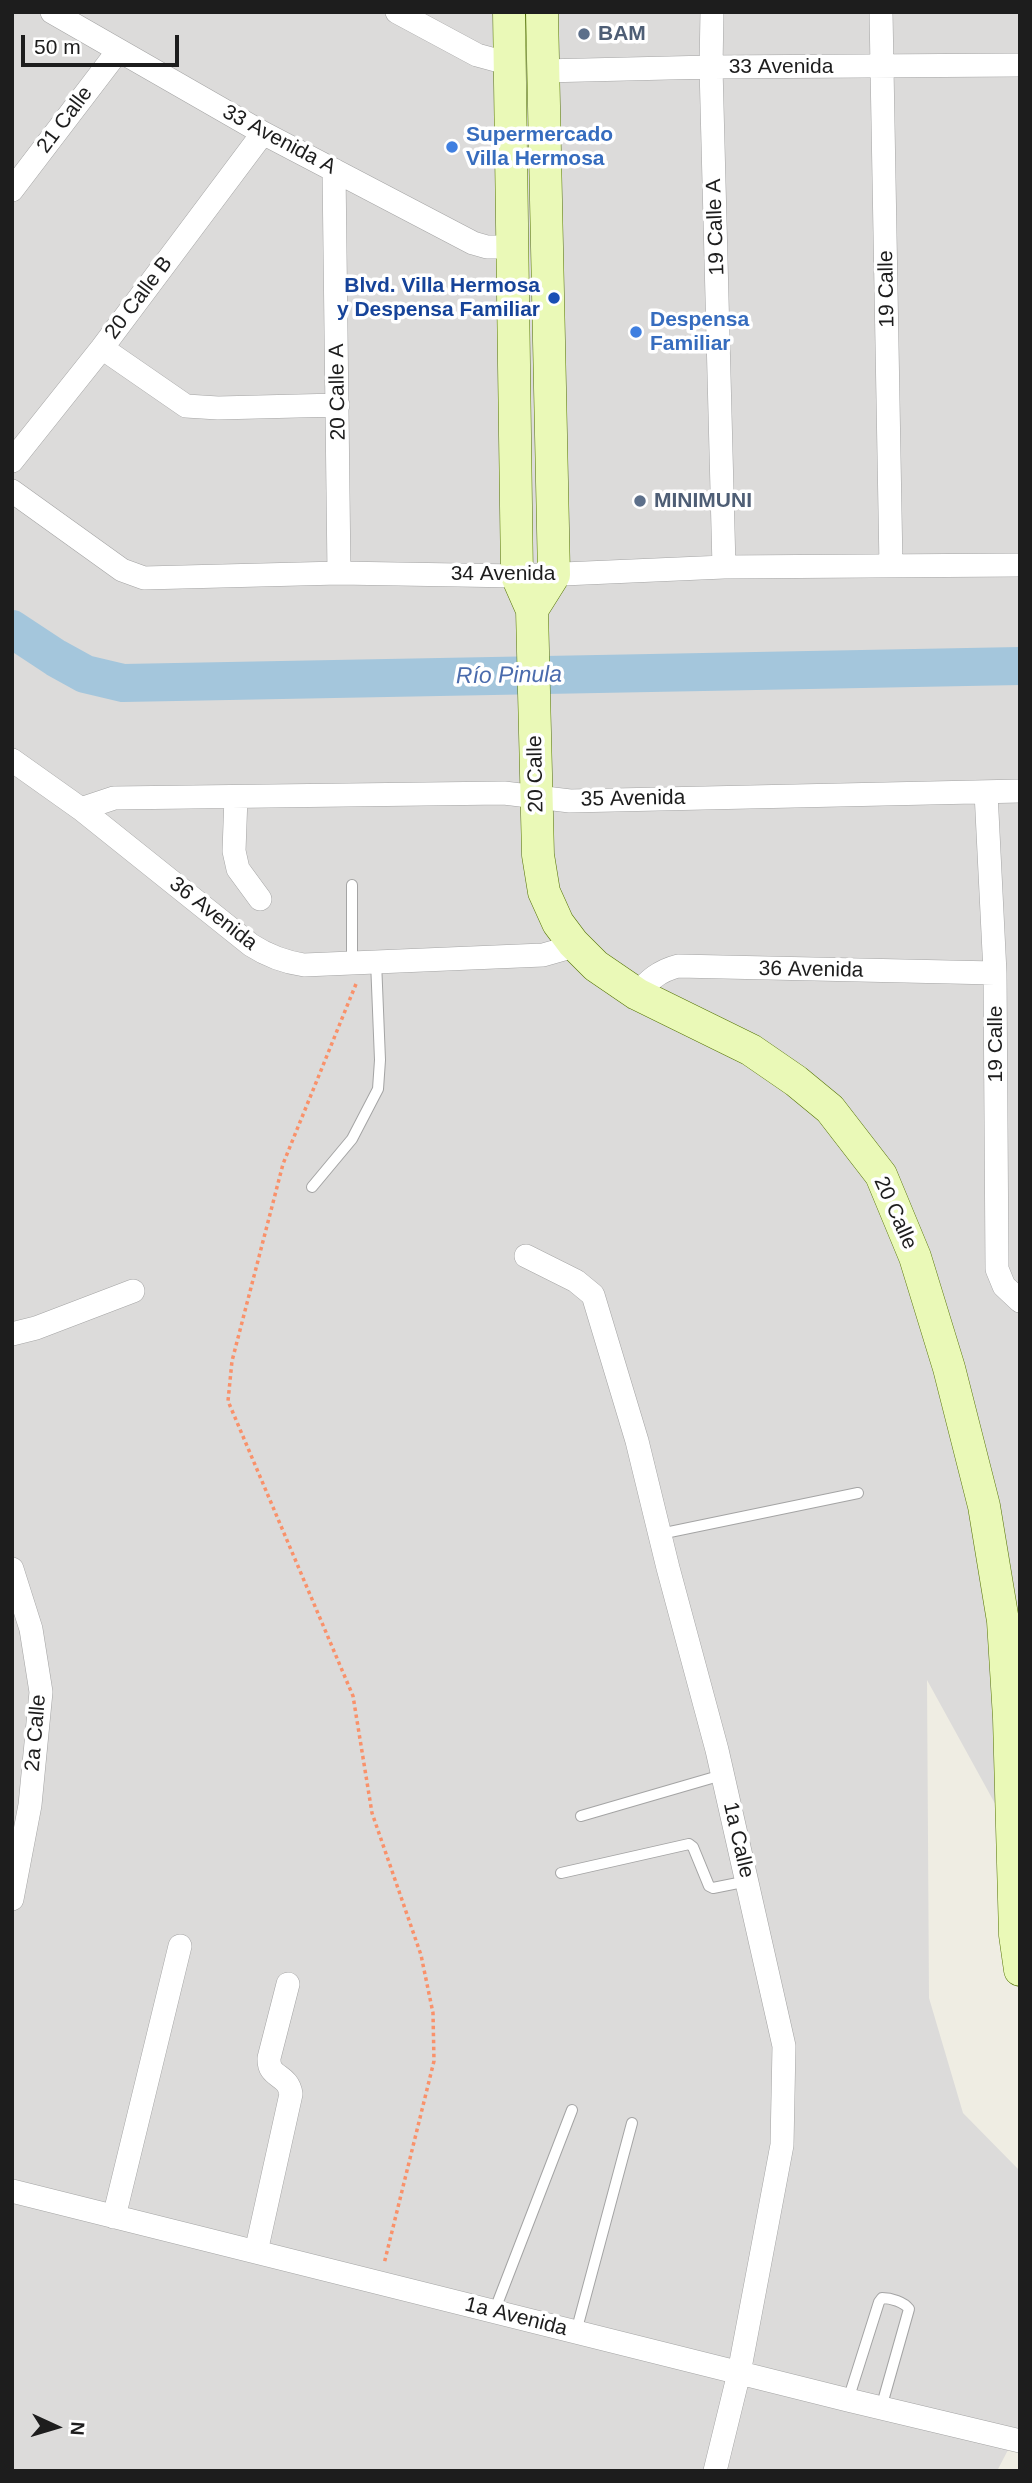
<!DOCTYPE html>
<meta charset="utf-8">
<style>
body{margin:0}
#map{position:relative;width:1032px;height:2483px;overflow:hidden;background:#efede3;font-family:Helvetica,sans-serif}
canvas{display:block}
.frame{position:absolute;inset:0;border:14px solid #1d1d1d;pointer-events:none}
.north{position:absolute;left:21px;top:2392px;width:70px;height:70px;-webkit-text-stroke:5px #fff;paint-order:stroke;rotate:94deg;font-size:19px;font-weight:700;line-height:28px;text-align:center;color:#1d1d1d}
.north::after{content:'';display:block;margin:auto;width:24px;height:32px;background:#1d1d1d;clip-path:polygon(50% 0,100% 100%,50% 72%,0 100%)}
.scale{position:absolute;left:21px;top:35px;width:158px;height:32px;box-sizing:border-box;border:4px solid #1d1d1d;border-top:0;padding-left:9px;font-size:21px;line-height:24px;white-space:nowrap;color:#1d1d1d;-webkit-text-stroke:5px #fff;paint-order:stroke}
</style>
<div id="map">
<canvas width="1032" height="2483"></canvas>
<div class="frame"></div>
<div class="north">N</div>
<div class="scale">50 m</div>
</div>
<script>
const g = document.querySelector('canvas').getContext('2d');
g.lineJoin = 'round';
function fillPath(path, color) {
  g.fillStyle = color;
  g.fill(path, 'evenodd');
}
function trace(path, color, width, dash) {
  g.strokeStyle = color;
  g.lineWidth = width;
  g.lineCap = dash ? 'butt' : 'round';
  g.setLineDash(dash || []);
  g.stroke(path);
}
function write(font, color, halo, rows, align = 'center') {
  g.font = font + ' Helvetica,sans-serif';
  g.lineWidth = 7;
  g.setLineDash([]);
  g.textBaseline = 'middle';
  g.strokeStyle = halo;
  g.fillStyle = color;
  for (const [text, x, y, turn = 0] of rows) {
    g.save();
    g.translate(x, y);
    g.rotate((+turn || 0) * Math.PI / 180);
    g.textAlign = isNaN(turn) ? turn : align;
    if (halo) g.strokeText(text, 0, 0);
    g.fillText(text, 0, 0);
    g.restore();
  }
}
fillPath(new Path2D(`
 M 12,12 L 1020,12 L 1020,1849 L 927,1680 L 929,1998 L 963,2113 L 1020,2171 L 1020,2427 L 997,2471 L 12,2471 Z`), '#dcdbda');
trace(new Path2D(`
 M 12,629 L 56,658 L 85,674 L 123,683 L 1020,666`), '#a4c6dc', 38);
const service = new Path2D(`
 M 352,963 L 352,885
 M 312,1187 L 352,1139 L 378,1089 L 380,1060 L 376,961
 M 660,1534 L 858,1493
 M 581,1816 L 722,1775
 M 561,1873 L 689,1844 L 693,1847 L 709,1886 L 713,1888 L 748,1881
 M 494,2312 L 572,2110
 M 576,2332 L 632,2123
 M 848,2400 L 879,2302 L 882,2298 C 891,2298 904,2302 909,2309 L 881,2408`);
const minor = new Path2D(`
 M 52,12 L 263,133 L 473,243 L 487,247 L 512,247
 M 397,12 L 477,55 L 510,64
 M 712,12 L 711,67 L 724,567
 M 881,12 L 891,566
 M 543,71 L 711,67 L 1020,65
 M 334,170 L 339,573
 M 12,190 L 118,51
 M 102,348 L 186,406 L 218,408 L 338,405
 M 12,461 L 102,348 L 263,133
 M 12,491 L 122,570 L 144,578 L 339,573 L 517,576 L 724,567 L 1020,565
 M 12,760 L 81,809 L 251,945 C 268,956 284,962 304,965 L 543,955 L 564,949 L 573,943
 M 986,792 L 995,973 L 997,1269 L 1004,1286 L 1020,1301
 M 236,797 L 234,851 L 238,869 L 260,899
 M 81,809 L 114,798 L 504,793 L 570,801 L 1020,791
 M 637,994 C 649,980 659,971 678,966 L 995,973
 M 526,1256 L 576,1281 L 593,1295 L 637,1441 L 668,1568 L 717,1750 L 784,2046 L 782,2145 L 739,2373 L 715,2471
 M 12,1334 L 36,1328 L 133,1291
 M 12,1569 L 31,1629 L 41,1692 L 30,1805 L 12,1899
 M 12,2191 L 848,2400 L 1020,2441
 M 114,2217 L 180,1946
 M 256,2252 L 291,2094 C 288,2073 268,2079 269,2058 L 288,1984`);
const secondary = new Path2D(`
 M 509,12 L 517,576 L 532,610 L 538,855 L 544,892 L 558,923 L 573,943 L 596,966 L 637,994 L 751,1050 L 796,1081 L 830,1109 L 881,1175 L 915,1257 L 949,1368 L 984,1506 L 1003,1621 L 1009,1718 L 1015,1935 L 1020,1970
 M 532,610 L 554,575 L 542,12`);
trace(service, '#a4a4a4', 12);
trace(minor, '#a4a4a4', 24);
trace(secondary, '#557405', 33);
trace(new Path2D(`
 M 356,984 L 283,1164 L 232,1361 L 228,1401 L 353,1696 L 372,1813 L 421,1955 L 433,2013 L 434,2061 L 384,2264`), '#f9916a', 3.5, [3.5, 3.5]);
trace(service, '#fff', 10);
trace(minor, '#fff', 23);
trace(secondary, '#eaf9b7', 32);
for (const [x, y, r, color] of [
 [584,34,7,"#5c6f8a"],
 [452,147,7,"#3f7fe0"],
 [554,298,7,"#1a4fb4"],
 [636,332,7,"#3f7fe0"],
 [640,501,7,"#5c6f8a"]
]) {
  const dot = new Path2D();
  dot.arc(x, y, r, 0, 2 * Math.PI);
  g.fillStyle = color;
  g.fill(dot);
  trace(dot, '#fff', 2.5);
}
write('bold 21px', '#4e5e75', '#fff', [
 ["BAM",598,34],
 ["MINIMUNI",654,501]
], 'left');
write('21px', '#1d1d1d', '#fff', [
 ["33 Avenida",781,67],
 ["21 Calle",65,120,-53],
 ["33 Avenida A",279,140,28],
 ["19 Calle A",716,227,-92],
 ["19 Calle",887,289,-91],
 ["20 Calle B",139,298,-53],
 ["20 Calle A",338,392,-91],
 ["34 Avenida",503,574],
 ["20 Calle",536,774,-91],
 ["35 Avenida",633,799,-1],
 ["36 Avenida",213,914,38],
 ["36 Avenida",811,970,1],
 ["19 Calle",996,1044,-90],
 ["20 Calle",895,1213,66],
 ["2a Calle",36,1733,-85],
 ["1a Calle",738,1840,77],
 ["1a Avenida",516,2317,14]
]);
write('bold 21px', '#366cbe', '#fff', [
 ["Supermercado",466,135],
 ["Villa Hermosa",466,159],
 ["Despensa",650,320],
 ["Familiar",650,344]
], 'left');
write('bold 21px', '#164399', '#fff', [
 ["Blvd. Villa Hermosa",540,286],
 ["y Despensa Familiar",540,310]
], 'right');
write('italic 23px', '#4a6bad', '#fff', [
 ["Río Pinula",509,676,-1]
]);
</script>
